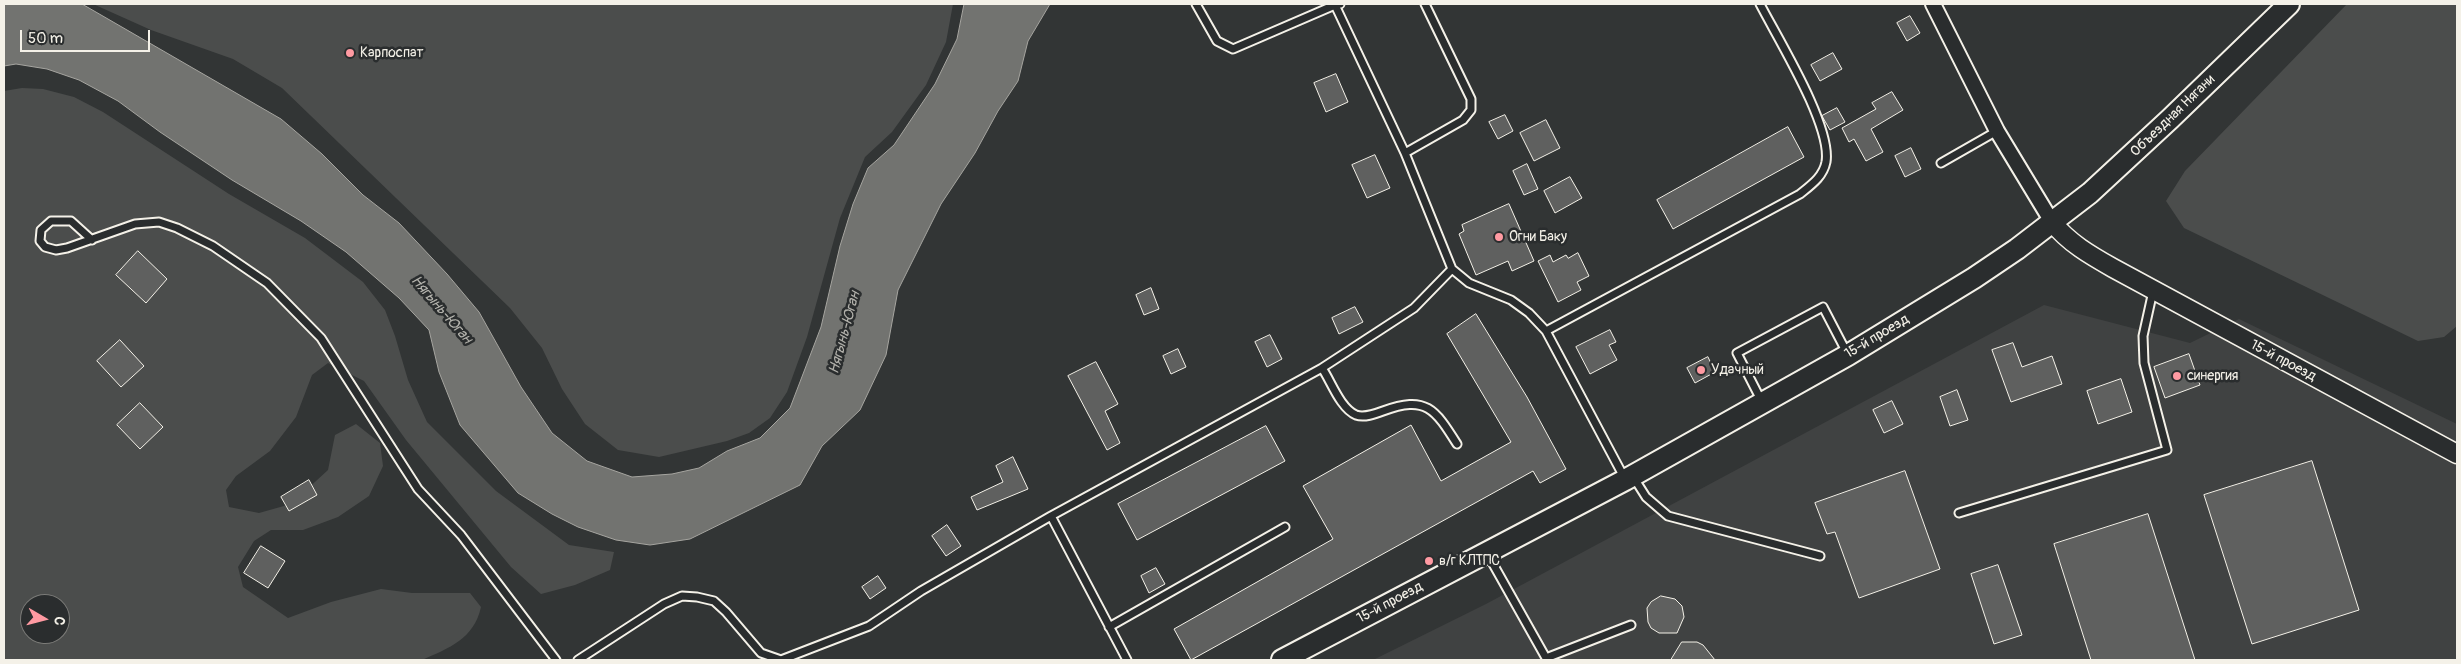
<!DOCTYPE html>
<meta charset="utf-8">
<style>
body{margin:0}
#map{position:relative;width:2461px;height:664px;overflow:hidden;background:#323535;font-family:Pangolin,sans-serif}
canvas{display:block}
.frame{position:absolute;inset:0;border:5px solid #f4f1e8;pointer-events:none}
.north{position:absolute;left:20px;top:594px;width:50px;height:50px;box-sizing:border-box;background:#2a2d2e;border:1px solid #7b7b78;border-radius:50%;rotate:98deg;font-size:14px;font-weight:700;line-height:20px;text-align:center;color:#f4f1e8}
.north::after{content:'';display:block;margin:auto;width:18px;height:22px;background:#ff9aa2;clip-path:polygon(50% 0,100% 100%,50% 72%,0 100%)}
.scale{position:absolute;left:20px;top:30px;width:130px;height:22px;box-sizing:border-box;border:2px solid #f4f1e8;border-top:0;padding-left:6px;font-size:15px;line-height:18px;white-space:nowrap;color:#f4f1e8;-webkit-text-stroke:4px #2a2d2e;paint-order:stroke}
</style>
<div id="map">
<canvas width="2461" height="664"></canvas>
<div class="frame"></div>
<div class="north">С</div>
<div class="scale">50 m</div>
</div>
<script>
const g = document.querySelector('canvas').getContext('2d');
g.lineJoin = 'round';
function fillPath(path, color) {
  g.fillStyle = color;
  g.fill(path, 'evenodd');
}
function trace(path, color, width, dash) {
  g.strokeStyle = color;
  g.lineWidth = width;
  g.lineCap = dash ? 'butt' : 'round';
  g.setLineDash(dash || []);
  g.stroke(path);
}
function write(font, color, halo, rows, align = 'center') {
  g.font = font + ' Pangolin,sans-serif';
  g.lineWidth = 5;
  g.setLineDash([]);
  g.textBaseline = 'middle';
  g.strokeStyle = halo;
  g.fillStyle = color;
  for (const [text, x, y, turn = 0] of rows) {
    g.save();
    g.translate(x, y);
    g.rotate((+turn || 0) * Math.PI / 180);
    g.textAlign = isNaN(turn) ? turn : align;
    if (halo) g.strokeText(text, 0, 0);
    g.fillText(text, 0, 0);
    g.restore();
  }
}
fillPath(new Path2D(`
 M 2044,305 L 2190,343 L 2239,319 L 2457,424 L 2457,660 L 1373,660 L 1486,604 Z`), '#404242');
fillPath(new Path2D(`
 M 93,4 L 953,4 L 946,42 L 926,85 L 892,132 L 865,157 L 840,218 L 807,337 L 787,392 L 770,418 L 749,433 L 727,441 L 659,457 L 618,450 L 585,424 L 562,389 L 542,348 L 510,308 L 282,88 L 233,59 L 151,30 Z
 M 2347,4 L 2457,4 L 2457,326 L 2444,337 L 2418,341 L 2184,228 L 2166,201 L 2185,171 Z
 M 22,88 L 43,89 L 74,97 L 103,112 L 229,194 L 305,238 L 363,282 L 385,310 L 395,336 L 408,380 L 427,422 L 496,491 L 569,545 L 614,552 L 610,570 L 575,585 L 541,594 L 511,567 L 406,440 L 364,381 L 328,363 L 312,375 L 296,417 L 270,451 L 236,476 L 226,490 L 229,507 L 259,513 L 291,504 L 328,470 L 335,435 L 356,424 L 380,443 L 383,466 L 369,496 L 338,517 L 303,530 L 271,530 L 254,541 L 238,567 L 243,587 L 288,618 L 331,602 L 381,589 L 412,593 L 470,593 L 481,607 C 474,639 449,648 422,660 L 4,660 L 4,91 ZM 30,604 L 60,604 L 60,634 L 30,634 Z`), '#4b4d4c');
const water = new Path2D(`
 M 4,4 L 82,4 L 281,119 L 322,154 L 363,195 L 399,223 L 447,274 L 479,312 L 521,387 L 552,433 L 587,461 L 632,477 L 672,474 L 699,468 L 727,451 L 760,438 L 790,408 L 821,327 L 840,246 L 853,204 L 868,168 L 894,145 L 935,84 L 957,39 L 964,4 L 1050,4 L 1028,41 L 1018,81 L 998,111 L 975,153 L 941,204 L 898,290 L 886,355 L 860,410 L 822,446 L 800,485 L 690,539 L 650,545 L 616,540 L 578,527 L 552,514 L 518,493 L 460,425 L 439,372 L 429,330 L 399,298 L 346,252 L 301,221 L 232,180 L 160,132 L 118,101 L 79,80 L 47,69 L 16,64 L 4,66 Z`);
fillPath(water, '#727370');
trace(water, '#a6a5a0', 1);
const building = new Path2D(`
 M 1910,16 L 1920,33 L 1907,41 L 1897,23 Z
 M 1833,53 L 1842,69 L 1820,81 L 1811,65 Z
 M 1336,74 L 1348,102 L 1326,112 L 1314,83 Z
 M 1892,92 L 1903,110 L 1871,129 L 1883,152 L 1866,161 L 1854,139 L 1849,142 L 1842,128 L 1876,109 L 1872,103 Z
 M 1837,108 L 1845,122 L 1830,130 L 1822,116 Z
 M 1505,115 L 1513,131 L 1498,139 L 1489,122 Z
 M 1546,120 L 1560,148 L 1534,161 L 1520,133 Z
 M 1788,127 L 1804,157 L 1673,229 L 1657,200 Z
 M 1911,148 L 1921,169 L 1905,177 L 1895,156 Z
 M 1375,155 L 1390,188 L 1367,198 L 1352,165 Z
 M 1527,164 L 1538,189 L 1524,195 L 1513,171 Z
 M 1570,177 L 1582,198 L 1555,213 L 1544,191 Z
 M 1509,204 L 1534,261 L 1512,271 L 1508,261 L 1476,275 L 1459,234 L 1464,231 L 1462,225 Z
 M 138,251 L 167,279 L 146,303 L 116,275 Z
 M 1578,253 L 1589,276 L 1577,282 L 1581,290 L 1558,302 L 1538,261 L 1550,255 L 1553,262 L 1566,255 L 1568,258 Z
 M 1151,288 L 1159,309 L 1144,315 L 1136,295 Z
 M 1355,307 L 1363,322 L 1339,334 L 1332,318 Z
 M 1476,314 L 1527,397 L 1566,469 L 1540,483 L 1533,471 L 1191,660 L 1174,629 L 1333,539 L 1303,486 L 1411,425 L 1441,481 L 1511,442 L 1447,334 Z
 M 1610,330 L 1616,342 L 1609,345 L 1617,360 L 1590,374 L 1576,347 Z
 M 1270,335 L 1282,359 L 1267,367 L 1255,342 Z
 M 120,340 L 144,366 L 121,387 L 97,361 Z
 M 2013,343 L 2022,367 L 2052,356 L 2062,384 L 2011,402 L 1992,350 Z
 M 1178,349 L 1186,367 L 1171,374 L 1163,356 Z
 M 2189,354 L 2200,385 L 2165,398 L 2154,367 Z
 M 1708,357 L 1715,372 L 1695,383 L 1687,368 Z
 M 1096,362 L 1118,404 L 1105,411 L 1120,443 L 1107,450 L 1068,376 Z
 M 2121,379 L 2132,412 L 2098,424 L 2087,391 Z
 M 1957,390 L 1968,420 L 1950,426 L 1940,397 Z
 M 1892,401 L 1903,424 L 1884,433 L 1873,410 Z
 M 140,403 L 163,427 L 140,449 L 117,425 Z
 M 1266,426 L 1285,461 L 1137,540 L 1118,504 Z
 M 1013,457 L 1028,489 L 977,510 L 971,497 L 1003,482 L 996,466 Z
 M 2312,461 L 2359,610 L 2252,644 L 2204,495 Z
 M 1905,471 L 1940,569 L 1859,598 L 1835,532 L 1827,534 L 1815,503 Z
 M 309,480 L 317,495 L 289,511 L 281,497 Z
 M 2148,514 L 2195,660 L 2091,660 L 2054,544 Z
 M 947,525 L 961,546 L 946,556 L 932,536 Z
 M 261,546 L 285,561 L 268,588 L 244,573 Z
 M 1998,565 L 2022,635 L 1994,644 L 1971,574 Z
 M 1156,568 L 1165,584 L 1149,593 L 1141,576 Z
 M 878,576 L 886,588 L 870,599 L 862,587 Z
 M 1661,596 L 1675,599 L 1682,606 L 1684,617 L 1677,633 L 1659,633 L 1651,628 L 1648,622 L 1647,608 L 1651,602 Z
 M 1682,642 L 1697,642 L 1703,645 L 1715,660 L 1671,660 Z`);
fillPath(building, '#5f605f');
trace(building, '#f4f1e8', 1);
const service = new Path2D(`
 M 1196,4 L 1217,41 L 1233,49 L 1335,5
 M 1405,153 L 1463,120 L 1471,110 L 1471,99 L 1425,4
 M 1941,163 L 1997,131
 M 92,240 L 71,221 L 51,221 L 41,230 L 40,241 L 45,247 L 56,250 L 67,248 L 135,224 L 159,222 L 177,228 L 213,246 L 267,283 L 321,338 L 418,489 L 461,535 L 556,660
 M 1452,269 L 1469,283 L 1511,300 L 1529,313 L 1546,331
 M 1322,368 C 1331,381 1340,408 1356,415 C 1364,418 1375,414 1383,411 C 1426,395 1435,409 1457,444
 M 1762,402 L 1737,353 L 1823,307 L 1848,355
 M 1634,478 L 1646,497 L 1668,516 L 1820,556
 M 1625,479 L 1546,331 L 1800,194 C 1811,185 1823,177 1826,162 C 1832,126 1778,39 1760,4
 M 1959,513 L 2167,450 L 2144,363 L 2143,336 L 2153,291
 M 1488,555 L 1546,658 L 1631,625
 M 1109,627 L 1285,527
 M 578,660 L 664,604 L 682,596 L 697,597 L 714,601 L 726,612 L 761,653 L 781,660 L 869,626 L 921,591 L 1051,516
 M 1127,660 L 1051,516 L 1322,368 L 1414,308 L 1452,269 L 1405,153 L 1335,5 L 1340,4`);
const minor = new Path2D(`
 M 1933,4 L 1997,131 L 2052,222`);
const tertiary = new Path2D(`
 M 2052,222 C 2069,243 2090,255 2113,268 L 2457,454`);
const secondary = new Path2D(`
 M 1282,660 L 1625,480 L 1848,355 L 1974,278 L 2017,249 L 2090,193 L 2170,119 L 2289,4`);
trace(service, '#f4f1e8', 11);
trace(minor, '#f4f1e8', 18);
trace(tertiary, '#f4f1e8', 21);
trace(secondary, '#f4f1e8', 24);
trace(service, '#2a2d2e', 7);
trace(minor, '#2a2d2e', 14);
trace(tertiary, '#2a2d2e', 18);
trace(secondary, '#2a2d2e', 20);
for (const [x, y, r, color] of [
 [350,53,5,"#ff9aa2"],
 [1499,237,5,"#ff9aa2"],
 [1701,370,5,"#ff9aa2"],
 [2177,376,5,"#ff9aa2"],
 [1429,561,5,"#ff9aa2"]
]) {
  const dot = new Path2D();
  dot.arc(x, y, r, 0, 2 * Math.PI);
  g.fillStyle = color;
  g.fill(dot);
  trace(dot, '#2a2d2e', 2);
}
write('14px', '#f4f1e8', '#2a2d2e', [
 ["Карпоспат",360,53],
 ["Огни Баку",1509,237],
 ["Удачный",1711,370],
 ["синергия",2187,376],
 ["в/г КЛТПС",1439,561]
], 'left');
write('14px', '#f4f1e8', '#2a2d2e', [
 ["Объездная Нягани",2173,116,-44],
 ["15-й проезд",1877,337,-31],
 ["15-й проезд",2283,361,28],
 ["15-й проезд",1390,603,-28]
]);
write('italic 15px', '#b3b2ac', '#2a2d2e', [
 ["Нягынь-Юган",441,310,49],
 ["Нягынь-Юган",845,333,-75]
]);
</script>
